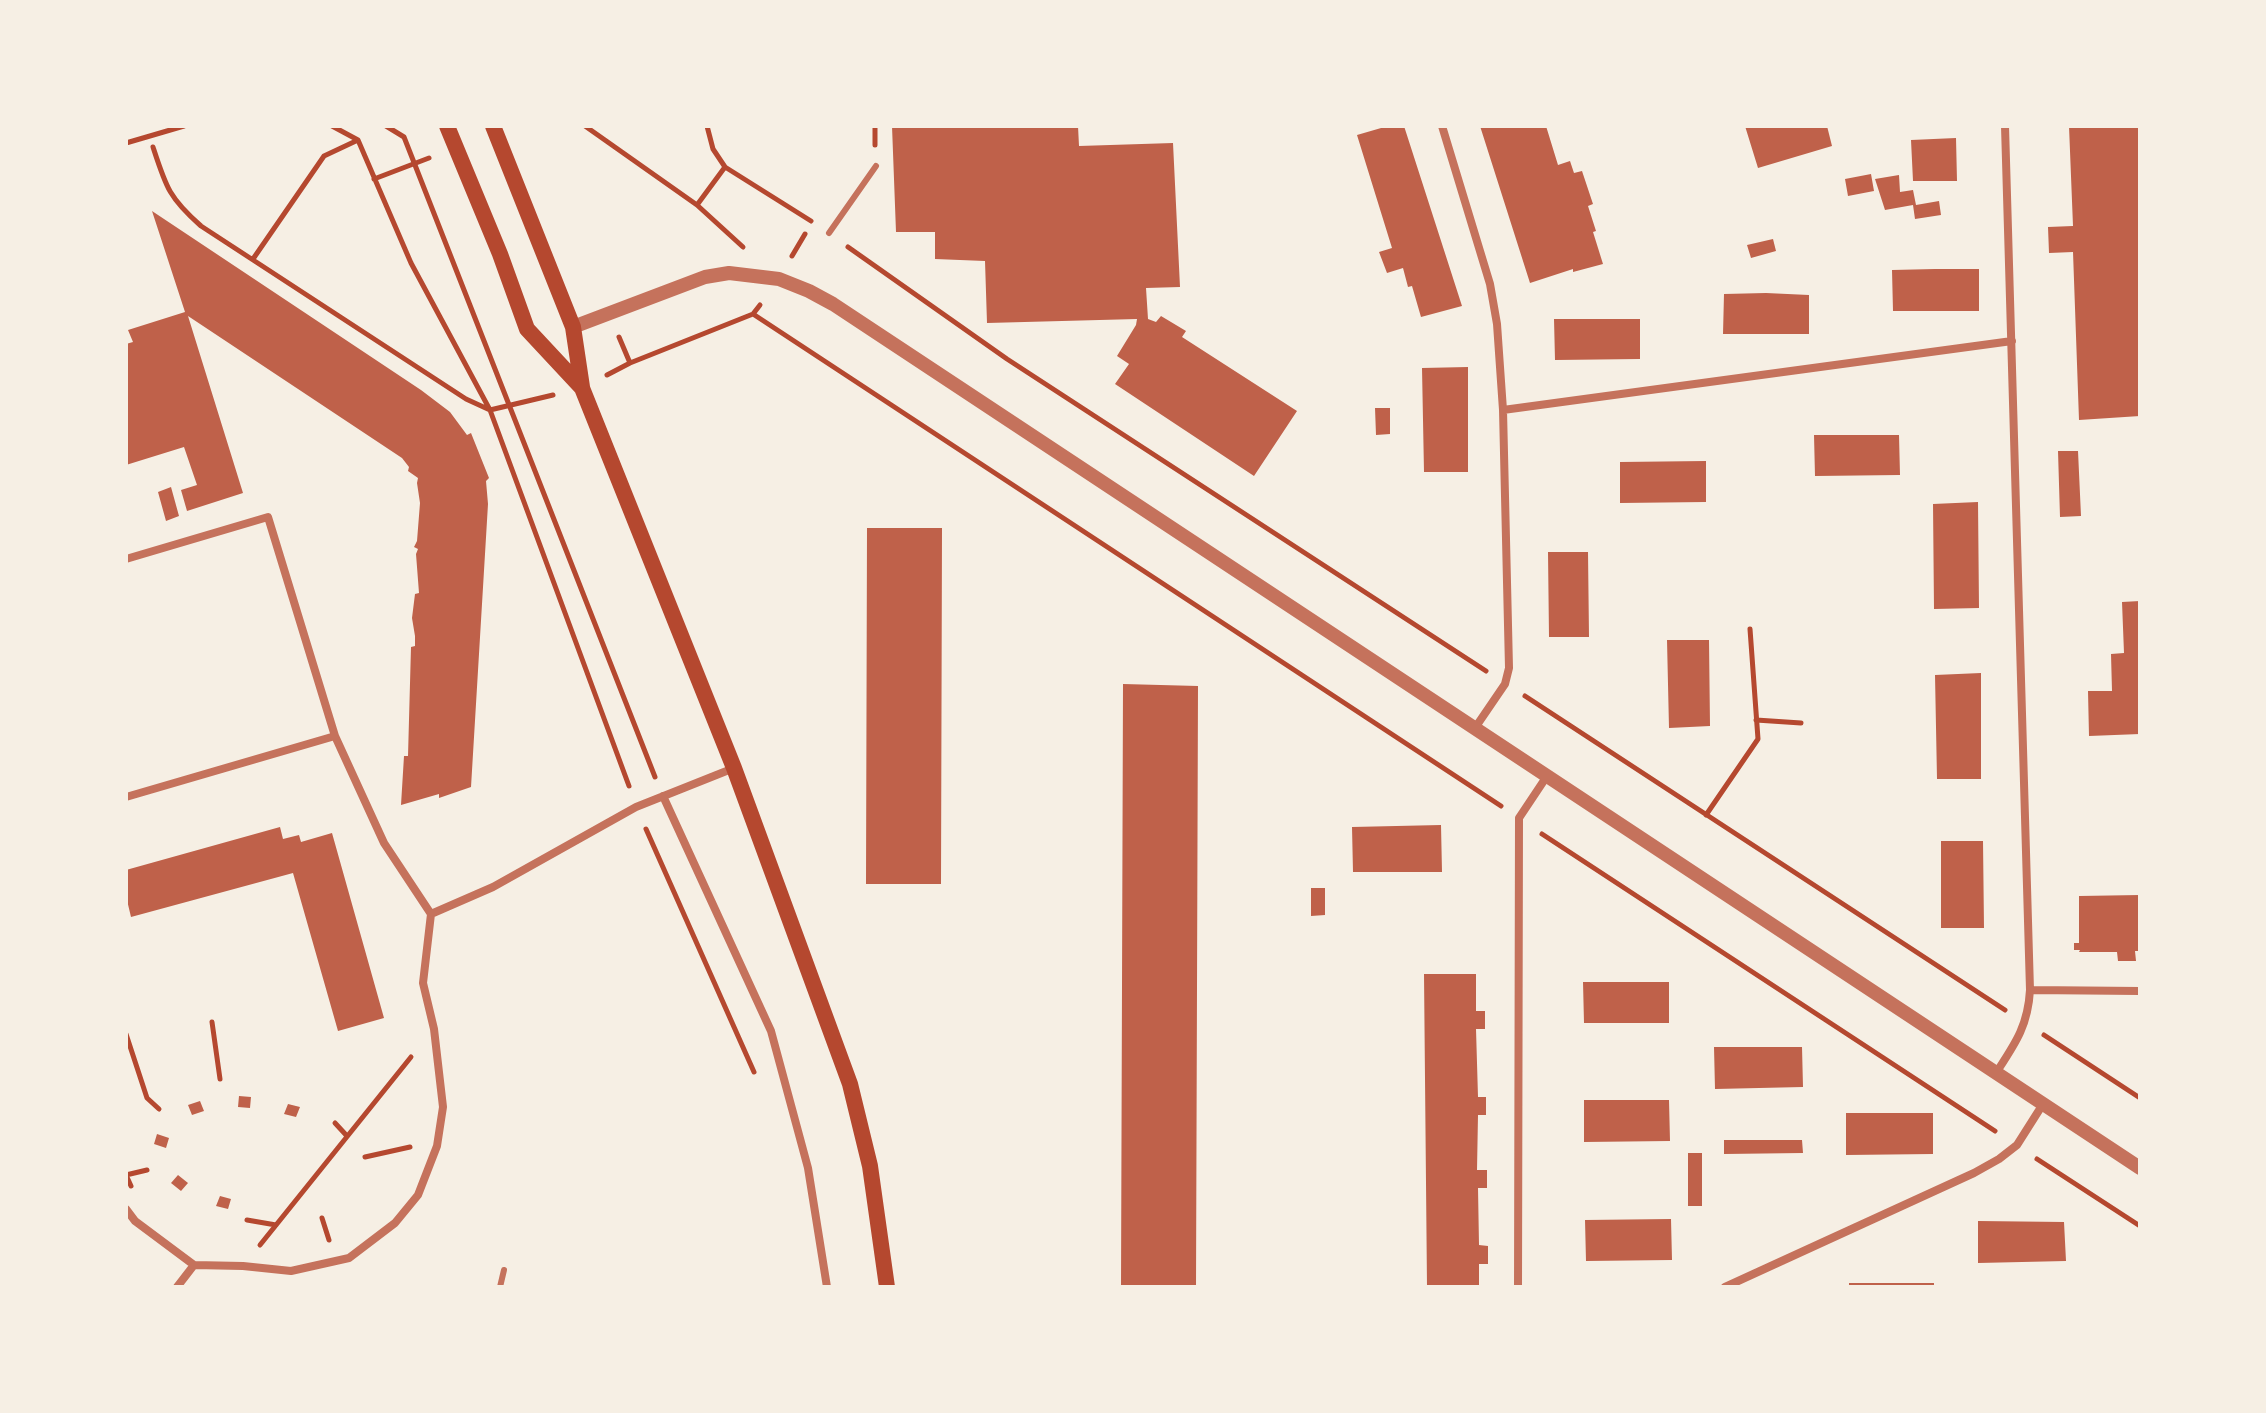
<!DOCTYPE html>
<style>
body{margin:0}
#map{position:relative;width:2266px;height:1413px;overflow:hidden;background:#f6efe4;font-family:Figtree,sans-serif}
canvas{display:block}
.frame{position:absolute;inset:0;border:128px solid #f6efe4;pointer-events:none}
</style>
<div id="map">
<canvas width="2266" height="1413"></canvas>
<div class="frame"></div>
</div>
<script>
const g = document.querySelector('canvas').getContext('2d');
g.lineJoin = 'round';
function fillPath(path, color) {
  g.fillStyle = color;
  g.fill(path, 'evenodd');
}
function trace(path, color, width, dash) {
  g.strokeStyle = color;
  g.lineWidth = width;
  g.lineCap = dash ? 'butt' : 'round';
  g.setLineDash(dash || []);
  g.stroke(path);
}
fillPath(new Path2D(`
 M 892,126 L 1078,126 L 1079,146 L 1173,143 L 1180,287 L 1146,288 L 1148,319 L 1156,322 L 1161,316 L 1186,331 L 1182,337 L 1297,411 L 1254,476 L 1115,384 L 1129,364 L 1117,356 L 1136,325 L 1137,319 L 987,323 L 985,261 L 935,259 L 935,232 L 896,232 Z
 M 1388,126 L 1404,126 L 1462,306 L 1421,317 L 1412,286 L 1408,287 L 1403,268 L 1387,273 L 1379,252 L 1392,248 L 1357,135 Z
 M 1480,126 L 1546,126 L 1558,165 L 1570,161 L 1574,173 L 1582,171 L 1593,204 L 1588,206 L 1596,231 L 1593,232 L 1603,264 L 1573,272 L 1573,269 L 1530,283 Z
 M 1745,126 L 1827,126 L 1832,146 L 1758,168 Z
 M 2069,126 L 2140,126 L 2140,416 L 2079,420 L 2073,252 L 2049,253 L 2048,227 L 2073,226 Z
 M 1956,138 L 1957,181 L 1913,181 L 1911,140 Z
 M 1871,174 L 1874,191 L 1848,196 L 1845,179 Z
 M 1899,175 L 1900,192 L 1913,190 L 1916,205 L 1939,201 L 1941,215 L 1915,219 L 1913,205 L 1885,210 L 1875,179 Z
 M 152,211 L 421,390 L 450,412 L 467,435 L 471,433 L 489,478 L 486,481 L 488,504 L 471,787 L 439,798 L 439,794 L 401,805 L 404,756 L 408,756 L 411,647 L 415,646 L 415,636 L 412,618 L 415,594 L 419,593 L 416,554 L 418,549 L 414,547 L 417,541 L 420,503 L 417,483 L 418,478 L 408,471 L 409,467 L 402,458 L 188,316 L 243,493 L 187,511 L 181,490 L 197,485 L 184,447 L 126,465 L 126,344 L 133,342 L 128,330 L 185,312 Z
 M 1773,239 L 1776,251 L 1751,258 L 1747,245 Z
 M 1935,269 L 1979,269 L 1979,311 L 1893,311 L 1892,270 Z
 M 1766,293 L 1809,295 L 1809,334 L 1723,334 L 1724,294 Z
 M 1554,319 L 1640,319 L 1640,359 L 1555,360 Z
 M 1468,367 L 1468,472 L 1424,472 L 1422,368 Z
 M 1375,408 L 1390,408 L 1390,434 L 1376,435 Z
 M 1814,435 L 1899,435 L 1900,475 L 1815,476 Z
 M 2058,451 L 2078,451 L 2081,516 L 2060,517 Z
 M 1706,461 L 1706,502 L 1620,503 L 1620,462 Z
 M 171,487 L 179,516 L 166,521 L 158,492 Z
 M 1978,502 L 1979,608 L 1934,609 L 1933,504 Z
 M 867,528 L 942,528 L 941,884 L 866,884 Z
 M 1548,552 L 1588,552 L 1589,637 L 1549,637 Z
 M 2140,601 L 2140,734 L 2089,736 L 2088,691 L 2112,691 L 2111,654 L 2124,653 L 2122,602 Z
 M 1667,640 L 1709,640 L 1710,726 L 1669,728 Z
 M 1981,673 L 1981,779 L 1937,779 L 1935,675 Z
 M 1123,684 L 1198,686 L 1196,1287 L 1121,1287 Z
 M 1441,825 L 1442,872 L 1353,872 L 1352,827 Z
 M 280,827 L 283,839 L 299,835 L 301,842 L 332,833 L 384,1018 L 338,1031 L 293,873 L 131,917 L 126,896 L 126,870 Z
 M 1941,841 L 1983,841 L 1984,928 L 1941,928 Z
 M 1311,888 L 1325,888 L 1325,915 L 1311,916 Z
 M 2140,895 L 2140,951 L 2135,951 L 2136,961 L 2118,961 L 2117,952 L 2079,952 L 2080,950 L 2074,950 L 2074,943 L 2079,943 L 2079,896 Z
 M 1424,974 L 1476,974 L 1476,1011 L 1485,1011 L 1485,1029 L 1476,1029 L 1478,1097 L 1486,1097 L 1486,1115 L 1478,1115 L 1477,1170 L 1487,1170 L 1487,1188 L 1478,1188 L 1479,1245 L 1488,1246 L 1488,1264 L 1479,1264 L 1479,1287 L 1427,1287 Z
 M 1583,982 L 1669,982 L 1669,1023 L 1584,1023 Z
 M 1714,1047 L 1802,1047 L 1803,1087 L 1715,1089 Z
 M 239,1096 L 251,1097 L 250,1108 L 238,1107 Z
 M 1584,1100 L 1669,1100 L 1670,1141 L 1584,1142 Z
 M 200,1101 L 204,1111 L 192,1115 L 188,1105 Z
 M 288,1104 L 300,1107 L 296,1117 L 284,1114 Z
 M 1846,1113 L 1933,1113 L 1933,1154 L 1846,1155 Z
 M 157,1134 L 169,1138 L 166,1148 L 154,1144 Z
 M 1724,1140 L 1802,1140 L 1803,1153 L 1724,1154 Z
 M 1688,1153 L 1702,1153 L 1702,1206 L 1688,1206 Z
 M 178,1175 L 188,1183 L 181,1191 L 171,1183 Z
 M 220,1196 L 231,1199 L 228,1209 L 216,1206 Z
 M 1671,1219 L 1672,1260 L 1586,1261 L 1585,1220 Z
 M 1978,1221 L 2064,1222 L 2066,1261 L 1978,1263 Z
 M 1849,1283 L 1934,1283 L 1934,1287 L 1849,1287 Z`), '#bf614a');
trace(new Path2D(`
 M 332,126 L 358,140 L 411,263 L 490,410 L 629,786
 M 386,126 L 404,137 L 655,777
 M 585,126 L 697,205 L 743,247
 M 707,126 L 713,149 L 725,167 L 811,221
 M 875,126 L 875,145
 M 126,143 L 184,126
 M 153,147 C 166,187 169,198 201,226 L 466,399 L 490,410 L 553,395
 M 374,179 L 429,158
 M 697,205 L 725,167
 M 848,247 L 1007,359 L 1486,671
 M 792,256 L 805,234
 M 253,259 L 324,156 L 358,140
 M 753,314 L 1501,806
 M 619,337 L 630,363
 M 607,375 L 630,363 L 753,314 L 760,305
 M 1525,696 L 2005,1010
 M 1756,720 L 1801,723
 M 1706,815 L 1758,739 L 1750,629
 M 646,829 L 754,1072
 M 1542,834 L 1995,1131
 M 212,1022 L 220,1079
 M 126,1034 L 147,1098 L 159,1109
 M 2044,1035 L 2140,1098
 M 335,1123 L 347,1136
 M 365,1157 L 410,1147
 M 2037,1159 L 2140,1226
 M 126,1175 L 131,1186
 M 126,1175 L 147,1170
 M 322,1218 L 329,1240
 M 247,1220 L 276,1225
 M 260,1245 L 411,1057`), '#b5482f', 5);
trace(new Path2D(`
 M 829,233 L 876,166
 M 500,1287 L 504,1270`), '#c5725c', 6);
trace(new Path2D(`
 M 1442,126 L 1490,284 L 1497,324 L 1503,410 L 1509,668 L 1505,684 L 1475,728
 M 1503,410 L 2012,341
 M 126,559 L 268,517 L 335,736 L 384,843 L 431,914 L 423,983 L 434,1029 L 443,1107 L 437,1146 L 418,1195 L 395,1223 L 349,1258 L 291,1271 L 243,1266 L 194,1265 L 135,1221 L 126,1209
 M 663,796 L 771,1031 L 808,1168 L 827,1287
 M 126,797 L 335,736
 M 431,914 L 493,887 L 636,807 L 734,768
 M 2030,990 L 2140,991
 M 1996,1073 C 2015,1044 2028,1026 2030,990 L 2005,126
 M 177,1287 L 194,1265
 M 1518,1287 L 1519,818 L 1547,776
 M 1725,1287 L 1974,1173 L 1999,1159 L 2017,1145 L 2043,1104`), '#c5725c', 8);
trace(new Path2D(`
 M 573,327 L 705,277 L 729,273 L 779,279 L 809,291 L 833,304 L 2140,1168`), '#c5725c', 14);
trace(new Path2D(`
 M 447,126 L 500,254 L 527,329 L 582,388 L 734,768 L 850,1084 L 870,1166 L 887,1287
 M 493,126 L 573,327 L 582,387`), '#b5482f', 16);
</script>
